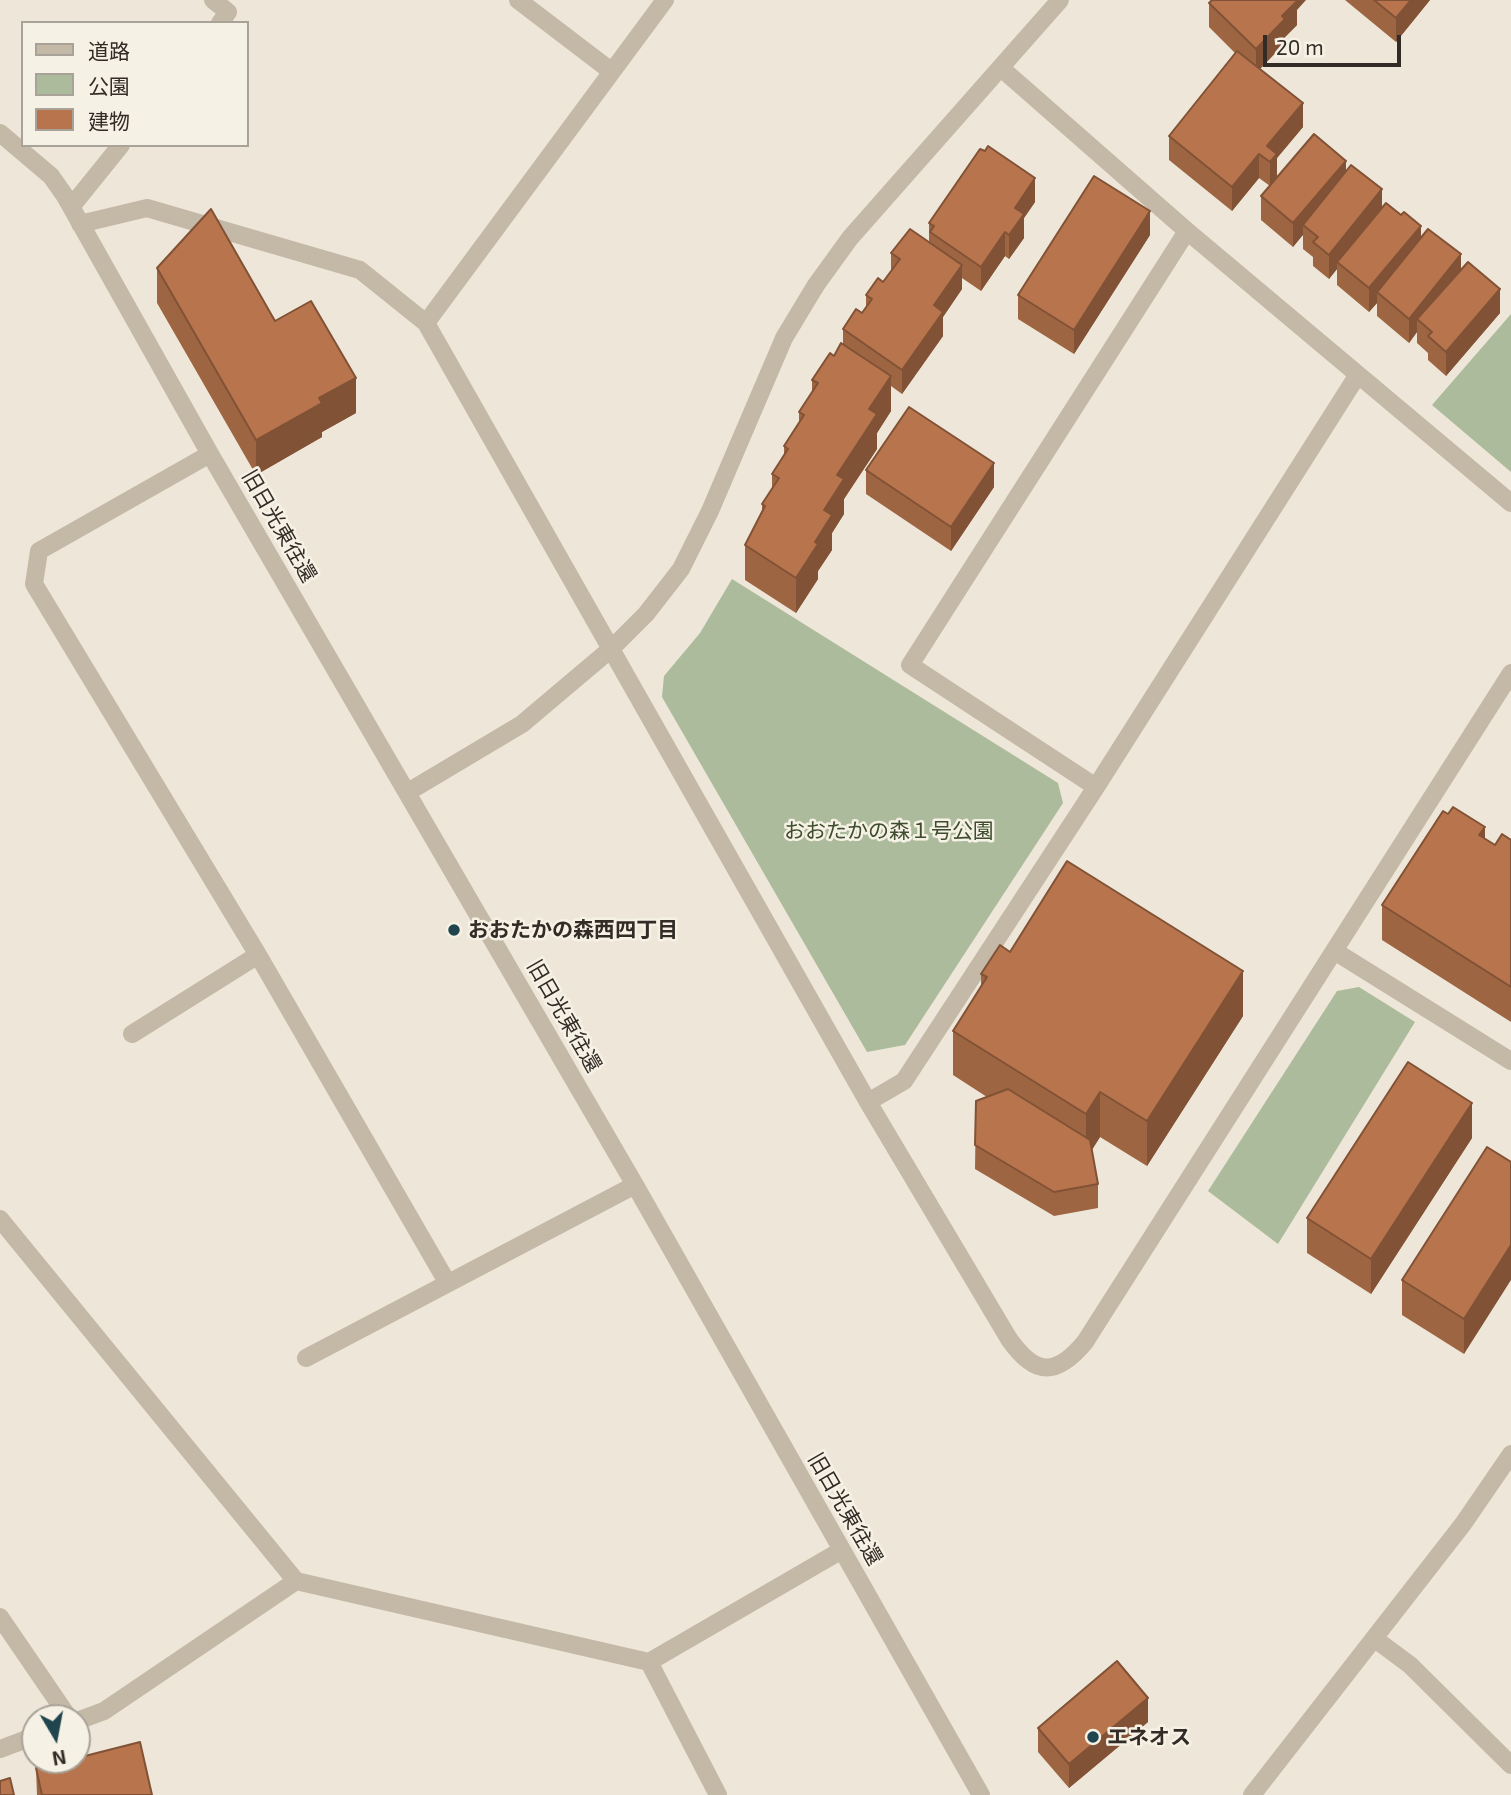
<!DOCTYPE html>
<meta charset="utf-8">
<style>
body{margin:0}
#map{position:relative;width:1511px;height:1795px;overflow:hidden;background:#eee7d9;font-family:"Exo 2","Noto Sans JP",sans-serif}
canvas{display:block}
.legend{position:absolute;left:21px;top:21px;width:228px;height:126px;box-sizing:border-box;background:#f6f1e5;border:2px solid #a8a299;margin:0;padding:9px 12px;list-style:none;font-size:21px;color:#322b26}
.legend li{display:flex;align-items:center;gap:14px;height:35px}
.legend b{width:35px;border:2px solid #a8a299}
.north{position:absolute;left:21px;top:1704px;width:70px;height:70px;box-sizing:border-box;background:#f6f1e5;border:2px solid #a8a299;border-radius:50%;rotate:170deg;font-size:19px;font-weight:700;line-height:28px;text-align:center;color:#322b26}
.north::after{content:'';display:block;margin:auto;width:24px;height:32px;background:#21454e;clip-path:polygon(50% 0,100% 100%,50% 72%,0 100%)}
.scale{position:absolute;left:1263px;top:35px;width:138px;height:32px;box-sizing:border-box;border:4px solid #322b26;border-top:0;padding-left:9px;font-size:21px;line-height:24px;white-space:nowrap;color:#322b26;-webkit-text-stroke:5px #f6f1e5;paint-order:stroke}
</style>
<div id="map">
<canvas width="1511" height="1795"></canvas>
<ul class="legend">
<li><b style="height:9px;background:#c4b8a7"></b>道路</li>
<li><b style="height:19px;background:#acbb9b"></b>公園</li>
<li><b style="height:19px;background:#b8754d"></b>建物</li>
</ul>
<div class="north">N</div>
<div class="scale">20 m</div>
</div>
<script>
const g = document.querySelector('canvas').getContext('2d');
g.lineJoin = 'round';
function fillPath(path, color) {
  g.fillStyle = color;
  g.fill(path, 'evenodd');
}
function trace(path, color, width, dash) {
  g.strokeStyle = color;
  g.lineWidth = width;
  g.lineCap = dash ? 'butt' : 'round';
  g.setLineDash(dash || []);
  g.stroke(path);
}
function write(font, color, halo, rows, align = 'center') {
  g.font = font + ' "Exo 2","Noto Sans JP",sans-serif';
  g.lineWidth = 5;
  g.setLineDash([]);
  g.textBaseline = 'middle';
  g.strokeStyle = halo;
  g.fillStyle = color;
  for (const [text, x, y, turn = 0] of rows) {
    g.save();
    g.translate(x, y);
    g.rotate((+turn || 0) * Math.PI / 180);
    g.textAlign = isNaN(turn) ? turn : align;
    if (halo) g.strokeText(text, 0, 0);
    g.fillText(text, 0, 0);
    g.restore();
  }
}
fillPath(new Path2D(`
 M 1511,314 L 1511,472 L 1432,405 Z
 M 732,579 L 1058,783 L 1063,803 L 905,1045 L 867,1052 L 662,697 L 664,676 L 700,633 Z
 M 1359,987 L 1415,1022 L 1278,1244 L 1208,1191 L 1337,991 Z`), '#acbb9b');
trace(new Path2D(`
 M 213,0 L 228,12 L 220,23
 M 518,0 L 611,71
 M 1001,68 L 1187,231 L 1511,503
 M 0,133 L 51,176 L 65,196 L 210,454 L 635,1185 L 981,1795
 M 71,207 L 121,145
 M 80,224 L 147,208 L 360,270 L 426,323 L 868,1102 L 1009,1339 C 1035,1376 1056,1377 1085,1342 L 1511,673
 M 426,323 L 665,0
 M 210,454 L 39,551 L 34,584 L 258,955 L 447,1282
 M 1096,787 L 910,665 L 1187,231
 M 408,792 L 522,724 L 612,648 L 646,614 L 681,569 L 710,511 L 784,338 L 816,285 L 850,238 L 1060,0
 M 1336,952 L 1511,1061
 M 132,1034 L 258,955
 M 868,1102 L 904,1081 L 1096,787 L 1357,376
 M 0,1219 L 296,1581 L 649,1662 L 842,1550
 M 306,1358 L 635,1185
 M 0,1617 L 69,1718
 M 1375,1639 L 1410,1665 L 1511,1765
 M 649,1662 L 718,1795
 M 77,1721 L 104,1711 L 296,1581
 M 0,1749 L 35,1736
 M 1252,1795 L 1463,1524 L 1511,1454`), '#c4b8a7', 18);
fillPath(new Path2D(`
 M 1345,0 L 1430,0 L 1396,42 Z
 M 1209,3 L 1297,10 L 1297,25 L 1285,37 L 1285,43 L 1260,69 L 1303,127 L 1277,158 L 1277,177 L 1346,172 L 1382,208 L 1421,238 L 1461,270 L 1500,313 L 1446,376 L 1428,360 L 1428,353 L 1417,343 L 1417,332 L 1409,343 L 1377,316 L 1377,303 L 1369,312 L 1337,285 L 1337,269 L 1329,279 L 1313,266 L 1313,257 L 1303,249 L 1303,234 L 1293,247 L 1261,220 L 1261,196 L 1270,186 L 1259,178 L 1232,211 L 1169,160 L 1169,136 L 1235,53 L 1209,27 Z
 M 1035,202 L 1024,218 L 1024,238 L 1009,259 L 1005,256 L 981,291 L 962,278 L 962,289 L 943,317 L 943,336 L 902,394 L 891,386 L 891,411 L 877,433 L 877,449 L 844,499 L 844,514 L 832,533 L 832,550 L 818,571 L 818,579 L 796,613 L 745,580 L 745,545 L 762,511 L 762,504 L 772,490 L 772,474 L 784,455 L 784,446 L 799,423 L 799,412 L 812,392 L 812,380 L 834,356 L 843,344 L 843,329 L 862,313 L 866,307 L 866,295 L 883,282 L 891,271 L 891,253 L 929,242 L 929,223 Z
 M 1150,235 L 1074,354 L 1018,319 L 1018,295 Z
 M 157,268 L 275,321 L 356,413 L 322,432 L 322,437 L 256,475 L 157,303 Z
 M 866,470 L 994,487 L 951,551 L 866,494 Z
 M 1485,839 L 1495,845 L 1511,840 L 1511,1022 L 1382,940 L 1382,905 Z
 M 1010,952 L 1243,1016 L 1147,1166 L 1100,1137 L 1092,1150 L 1098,1184 L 1098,1208 L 1054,1216 L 975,1169 L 976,1101 L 987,1097 L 953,1075 L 953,1031 L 981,986 L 981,974 Z
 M 1472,1138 L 1371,1294 L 1307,1253 L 1307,1218 Z
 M 1511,1162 L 1464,1354 L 1402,1315 L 1402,1280 Z
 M 1148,1722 L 1069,1788 L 1038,1752 L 1038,1728 Z
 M 36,1768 L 152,1795 L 37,1795 Z`), '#9e6542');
fillPath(new Path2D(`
 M 1289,0 L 1306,0 L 1297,10 L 1297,25 L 1285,37 L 1285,43 L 1256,73 L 1256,49 L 1282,16 Z
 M 1411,0 L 1430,0 L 1396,42 L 1396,18 Z
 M 1303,103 L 1303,127 L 1277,158 L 1277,178 L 1270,186 L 1270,162 L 1267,146 Z
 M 1259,154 L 1259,178 L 1232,211 L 1232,187 Z
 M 1346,161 L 1346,185 L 1303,225 L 1303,235 L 1293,247 L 1293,223 Z
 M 1035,178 L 1035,202 L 1024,218 L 1024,238 L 1009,259 L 1009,235 L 1015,208 Z
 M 1382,189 L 1382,213 L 1337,262 L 1337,269 L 1329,279 L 1329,255 Z
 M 1150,211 L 1150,235 L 1074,354 L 1074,330 Z
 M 1421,226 L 1421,250 L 1377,292 L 1377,303 L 1369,312 L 1369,288 Z
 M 1005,232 L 1005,256 L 981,291 L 981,267 Z
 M 1461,254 L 1461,278 L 1417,319 L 1417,332 L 1409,343 L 1409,319 Z
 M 962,265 L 962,289 L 943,317 L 943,336 L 902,394 L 902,370 L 934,305 Z
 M 1500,289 L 1500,313 L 1446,376 L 1446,352 Z
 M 891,376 L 891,411 L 877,433 L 877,449 L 844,499 L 844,514 L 832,533 L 832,550 L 818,571 L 818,579 L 796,613 L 796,578 L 815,542 L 824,510 L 837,475 L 869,409 Z
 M 356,378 L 356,413 L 322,432 L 322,437 L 256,475 L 256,440 L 319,398 Z
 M 994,463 L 994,487 L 951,551 L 951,527 Z
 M 1485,827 L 1485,861 L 1479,835 Z
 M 1243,971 L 1243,1016 L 1147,1166 L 1147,1121 Z
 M 1100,1092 L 1100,1137 L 1086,1159 L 1086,1114 Z
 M 1472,1103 L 1472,1138 L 1371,1294 L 1371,1259 Z
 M 1511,1245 L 1511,1280 L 1464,1354 L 1464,1319 Z
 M 1148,1698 L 1148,1722 L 1069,1788 L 1069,1764 Z`), '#815236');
const building = new Path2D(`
 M 1212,0 L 1296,0 L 1297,1 L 1282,16 L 1285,19 L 1256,49 L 1209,3 Z
 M 1374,0 L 1411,0 L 1396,18 Z
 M 1237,51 L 1303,103 L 1267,146 L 1277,154 L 1270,162 L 1259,154 L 1232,187 L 1169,136 Z
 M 1314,134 L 1346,161 L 1293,223 L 1261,196 Z
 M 988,146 L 1035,178 L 1015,208 L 1024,214 L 1009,235 L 1005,232 L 981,267 L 930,232 L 934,226 L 929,223 L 980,149 L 985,151 Z
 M 1351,165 L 1382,189 L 1329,255 L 1313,242 L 1318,237 L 1303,225 Z
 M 1094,176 L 1150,211 L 1074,330 L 1018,295 Z
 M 1386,203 L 1401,215 L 1404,212 L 1421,226 L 1369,288 L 1337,262 Z
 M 211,209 L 275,321 L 311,301 L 356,378 L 319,398 L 322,403 L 256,440 L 157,268 Z
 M 910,229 L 962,265 L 934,305 L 943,312 L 902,370 L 843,329 L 856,309 L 862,313 L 872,299 L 866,295 L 878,278 L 883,282 L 900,259 L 891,253 Z
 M 1428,229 L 1461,254 L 1409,319 L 1377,292 Z
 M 1468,262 L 1500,289 L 1446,352 L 1428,336 L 1432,332 L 1417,319 Z
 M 841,343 L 891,376 L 869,409 L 877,414 L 837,475 L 844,479 L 824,510 L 832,515 L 815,542 L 818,544 L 796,578 L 745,545 L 765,506 L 762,504 L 779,478 L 772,474 L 788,449 L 784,446 L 804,415 L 799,412 L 818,383 L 812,380 L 830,353 L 834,356 Z
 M 909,407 L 994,463 L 951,527 L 866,470 Z
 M 1453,807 L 1485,827 L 1479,835 L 1495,845 L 1502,834 L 1511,840 L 1511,987 L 1382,905 L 1443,811 L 1448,814 Z
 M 1067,861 L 1243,971 L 1147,1121 L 1100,1092 L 1086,1114 L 953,1031 L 987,977 L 981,974 L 1000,945 L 1010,952 Z
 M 1408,1062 L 1472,1103 L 1371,1259 L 1307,1218 Z
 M 1008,1089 L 1090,1140 L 1098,1184 L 1054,1192 L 975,1145 L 976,1101 Z
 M 1487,1147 L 1511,1162 L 1511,1245 L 1464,1319 L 1402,1280 Z
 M 1117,1661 L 1148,1698 L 1069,1764 L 1038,1728 Z
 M 140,1742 L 152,1795 L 42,1795 L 36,1768 L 69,1760 L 77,1760 L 77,1758 Z
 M 10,1778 L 14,1795 L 0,1795 L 0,1781 Z`);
fillPath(building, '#b8754d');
trace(building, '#815236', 2);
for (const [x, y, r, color] of [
 [454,930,7,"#21454e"],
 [1093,1737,7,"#21454e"]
]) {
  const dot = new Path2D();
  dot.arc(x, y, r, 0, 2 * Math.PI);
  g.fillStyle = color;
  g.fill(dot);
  trace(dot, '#f6f1e5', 2.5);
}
write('21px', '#322b26', '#f6f1e5', [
 ["旧日光東往還",279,526,60],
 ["旧日光東往還",564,1016,60],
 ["旧日光東往還",845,1509,60]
]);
write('21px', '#3d4d2d', '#f6f1e5', [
 ["おおたかの森１号公園",889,831]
]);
write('bold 21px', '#322b26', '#f6f1e5', [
 ["おおたかの森西四丁目",468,930],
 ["エネオス",1107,1737]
], 'left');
</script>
